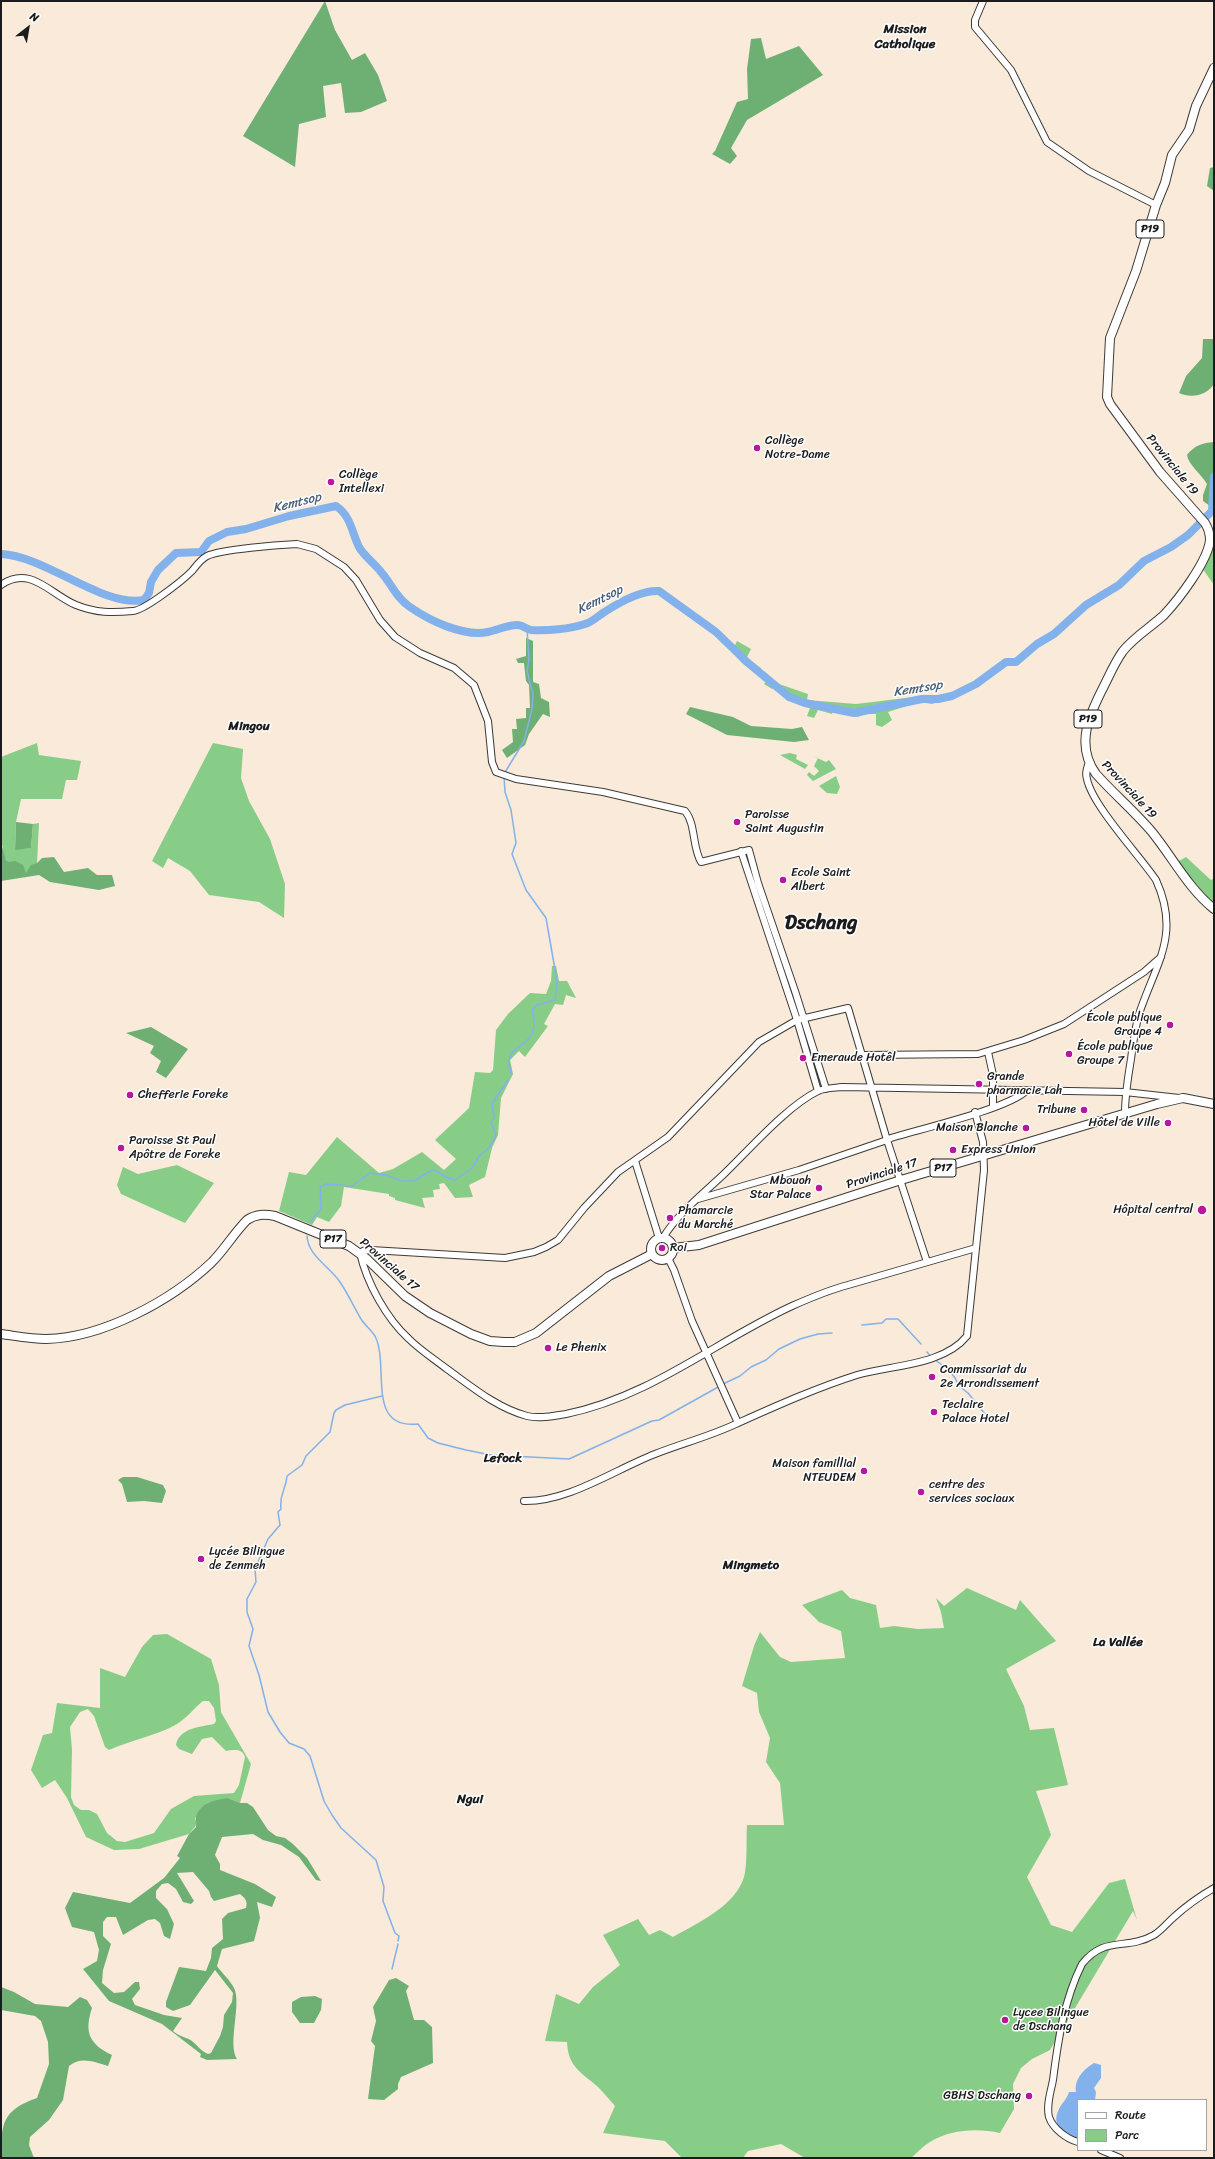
<!DOCTYPE html>
<meta charset="utf-8">
<style>
body{margin:0}
#map{position:relative;width:1215px;height:2159px;overflow:hidden;background:#f9ead9;font-family:Sriracha,sans-serif}
canvas{display:block}
.frame{position:absolute;inset:0;border:2px solid #1c1c1c;pointer-events:none}
.legend{position:absolute;left:1077px;top:2099px;width:130px;height:52px;box-sizing:border-box;background:#fff;border:1px solid #a4a4a4;margin:0;padding:5px 7px;list-style:none;font-size:12px;color:#1c1c1c}
.legend li{display:flex;align-items:center;gap:8px;height:20px}
.legend b{width:20px;border:1px solid #a4a4a4}
.north{position:absolute;left:8px;top:8px;width:40px;height:40px;-webkit-text-stroke:3px #fff;paint-order:stroke;rotate:31deg;font-size:11px;font-weight:700;line-height:16px;text-align:center;color:#1c1c1c}
.north::after{content:'';display:block;margin:auto;width:14px;height:18px;background:#1c1c1c;clip-path:polygon(50% 0,100% 100%,50% 72%,0 100%)}
</style>
<div id="map">
<canvas width="1215" height="2159"></canvas>
<div class="frame"></div>
<ul class="legend">
<li><b style="height:5px;background:#fff"></b>Route</li>
<li><b style="height:11px;background:#88cd87"></b>Parc</li>
</ul>
<div class="north">N</div>
</div>
<script>
const g = document.querySelector('canvas').getContext('2d');
g.lineJoin = 'round';
function fillPath(path, color) {
  g.fillStyle = color;
  g.fill(path, 'evenodd');
}
function trace(path, color, width, dash) {
  g.strokeStyle = color;
  g.lineWidth = width;
  g.lineCap = dash ? 'butt' : 'round';
  g.setLineDash(dash || []);
  g.stroke(path);
}
function write(font, color, halo, rows, align = 'center') {
  g.font = font + ' Sriracha,sans-serif';
  g.lineWidth = 3;
  g.setLineDash([]);
  g.textBaseline = 'middle';
  g.strokeStyle = halo;
  g.fillStyle = color;
  for (const [text, x, y, turn = 0] of rows) {
    g.save();
    g.translate(x, y);
    g.rotate((+turn || 0) * Math.PI / 180);
    g.textAlign = isNaN(turn) ? turn : align;
    if (halo) g.strokeText(text, 0, 0);
    g.fillText(text, 0, 0);
    g.restore();
  }
}
fillPath(new Path2D(`
 M 1214,548 L 1214,585 L 1202,568 Z
 M 737,641 L 751,649 L 746,659 L 761,668 L 760,670 L 776,683 L 808,694 L 807,700 L 856,704 L 922,696 L 932,698 L 959,690 L 960,695 L 932,704 L 919,702 L 888,712 L 892,720 L 882,727 L 876,725 L 876,714 L 864,714 L 858,717 L 833,710 L 832,714 L 818,710 L 814,718 L 807,716 L 810,708 L 787,700 L 773,688 L 772,689 L 764,684 L 766,681 L 742,663 L 732,652 Z
 M 37,743 L 39,755 L 81,761 L 77,780 L 66,780 L 62,799 L 21,799 L 16,822 L 15,849 L 31,848 L 33,824 L 39,823 L 37,864 L 26,873 C 20,867 6,864 3,855 C 2,850 4,847 1,843 L 1,757 Z
 M 213,743 L 243,749 L 241,778 L 249,801 L 270,839 L 285,884 L 284,918 L 259,902 L 209,895 L 190,871 L 168,858 L 163,868 L 152,861 Z
 M 790,753 L 797,755 L 796,759 L 808,765 L 805,769 L 780,755 Z
 M 813,756 L 826,762 L 829,760 L 836,769 L 813,781 L 807,775 L 809,772 L 814,776 L 819,771 L 814,766 L 818,758 Z
 M 836,776 L 840,787 L 837,794 L 827,793 L 819,786 Z
 M 1186,857 L 1211,880 L 1214,878 L 1214,905 L 1177,862 Z
 M 552,966 L 556,966 L 559,981 L 567,981 L 576,998 L 566,995 L 563,1005 L 555,1004 L 544,1024 L 548,1026 L 525,1057 L 519,1051 L 510,1060 L 513,1074 L 501,1098 L 498,1135 L 492,1148 L 485,1177 L 469,1185 L 473,1197 L 455,1198 L 444,1183 L 439,1184 L 440,1189 L 433,1190 L 434,1197 L 422,1198 L 425,1208 L 395,1200 L 395,1198 L 389,1196 L 389,1194 L 344,1187 L 341,1206 L 329,1222 L 317,1217 L 312,1225 L 279,1211 L 289,1172 L 306,1175 L 337,1137 L 379,1173 L 393,1169 L 422,1152 L 444,1170 L 456,1159 L 435,1140 L 469,1108 L 475,1072 L 490,1073 L 493,1070 L 496,1030 L 508,1014 L 530,993 L 546,994 L 551,981 Z
 M 177,1165 L 214,1183 L 185,1223 L 121,1194 L 117,1185 L 123,1167 L 138,1174 Z
 M 967,1588 L 1016,1610 L 1020,1600 L 1056,1641 L 1006,1669 L 1024,1706 L 1030,1730 L 1054,1728 L 1068,1785 L 1036,1791 L 1051,1835 L 1027,1877 L 1051,1925 L 1072,1932 L 1109,1883 L 1125,1879 L 1137,1920 L 1133,1911 L 1050,2050 L 1032,2059 L 1021,2068 L 1013,2084 L 1014,2109 L 1000,2133 C 977,2128 951,2129 930,2142 C 923,2146 917,2153 911,2158 L 805,2158 L 781,2144 L 748,2151 L 743,2158 L 682,2158 L 665,2141 L 603,2133 L 615,2106 C 609,2099 604,2093 598,2087 C 581,2072 568,2067 567,2042 L 545,2041 L 556,1994 L 579,2004 L 593,1987 L 620,1965 L 603,1935 L 638,1919 L 649,1935 L 660,1930 L 673,1937 C 697,1923 732,1908 743,1880 C 748,1869 746,1838 747,1825 L 784,1825 L 780,1783 L 766,1762 L 770,1738 L 759,1712 L 757,1693 L 742,1686 L 754,1646 L 760,1632 L 780,1657 L 791,1662 L 845,1658 L 841,1631 L 819,1622 L 802,1605 L 842,1590 L 850,1598 L 876,1605 L 880,1628 L 894,1626 L 918,1629 L 944,1628 L 941,1612 L 936,1598 L 944,1606 Z
 M 167,1634 L 211,1659 L 219,1685 L 221,1712 L 251,1764 L 240,1803 L 228,1798 L 195,1818 L 197,1824 L 189,1834 L 139,1849 L 114,1850 L 86,1837 L 67,1798 L 55,1780 L 42,1788 L 31,1770 L 43,1735 L 52,1733 L 57,1703 L 100,1708 L 100,1668 L 125,1677 L 142,1647 L 153,1635 ZM 203,1701 L 209,1701 L 214,1708 L 216,1721 L 214,1724 C 200,1727 179,1728 176,1745 L 179,1749 L 192,1754 L 202,1739 L 212,1737 L 226,1751 C 234,1750 242,1748 245,1757 L 239,1785 L 234,1793 L 194,1796 L 171,1809 L 154,1833 L 125,1842 L 117,1841 L 107,1833 L 97,1814 L 89,1810 L 81,1810 L 74,1805 L 71,1797 L 72,1750 L 70,1727 L 80,1712 L 88,1709 L 94,1716 L 105,1747 L 109,1750 C 131,1740 156,1736 177,1724 C 187,1718 194,1708 203,1701 Z`), '#88cd87');
fillPath(new Path2D(`
 M 325,1 L 335,30 L 352,60 L 365,53 L 378,75 L 387,101 L 361,112 L 345,113 L 341,83 L 323,86 L 326,117 L 299,124 L 295,167 L 243,136 Z
 M 761,38 L 766,59 L 799,46 L 823,75 L 747,120 L 731,148 L 737,156 L 730,164 L 712,154 L 715,151 L 737,102 L 748,99 L 747,69 L 751,39 Z
 M 1214,167 L 1214,191 L 1207,186 L 1210,168 Z
 M 1203,339 L 1214,339 L 1214,384 C 1207,395 1192,399 1179,393 L 1186,376 L 1202,358 Z
 M 1214,442 L 1214,509 L 1203,501 L 1203,495 L 1207,484 C 1201,474 1188,464 1187,455 C 1195,445 1202,443 1214,442 Z
 M 526,638 L 533,641 L 533,682 L 539,684 L 541,698 L 549,702 L 550,717 L 543,714 L 529,734 L 525,745 L 507,758 L 502,750 L 513,742 L 512,729 L 517,729 L 516,719 L 526,718 L 526,708 L 530,708 L 529,685 L 526,681 L 524,663 L 518,663 L 516,659 L 526,656 Z
 M 690,707 L 733,717 L 751,726 L 792,729 L 802,727 L 809,740 L 794,742 L 727,735 L 686,714 Z
 M 16,822 L 33,824 L 31,848 L 15,850 Z
 M 1,843 L 6,860 L 9,862 L 15,861 L 23,865 L 26,873 L 31,865 L 37,863 L 42,858 L 54,857 L 64,872 L 88,868 L 97,875 L 112,875 L 115,886 L 99,890 L 50,882 L 39,875 L 1,881 Z
 M 151,1027 L 188,1049 L 166,1078 L 156,1072 L 161,1061 L 150,1053 L 154,1046 L 126,1033 Z
 M 123,1477 L 137,1477 L 163,1485 L 166,1491 L 162,1503 L 144,1501 L 127,1502 L 122,1484 L 118,1480 Z
 M 228,1798 L 240,1803 L 247,1803 L 253,1807 L 268,1830 L 276,1836 L 285,1838 L 293,1844 L 307,1858 L 321,1881 L 316,1880 L 299,1857 L 281,1845 L 263,1840 L 253,1834 L 222,1837 L 215,1855 L 220,1864 L 220,1870 L 255,1884 L 276,1897 L 272,1907 L 257,1902 L 260,1918 L 254,1941 L 222,1949 L 217,1966 C 222,1973 230,1980 234,1988 C 242,2004 227,2044 237,2059 L 207,2060 L 200,2057 L 201,2054 L 162,2024 L 109,2001 L 83,1969 L 97,1961 L 99,1950 L 94,1932 L 72,1927 L 65,1908 L 73,1892 L 130,1903 L 164,1878 L 180,1858 L 177,1856 L 189,1834 L 196,1827 C 197,1823 195,1820 196,1817 C 200,1803 215,1800 228,1798 ZM 193,1872 L 209,1891 L 211,1897 L 214,1901 L 240,1894 C 245,1898 248,1901 246,1908 L 228,1913 L 222,1919 L 223,1939 L 212,1948 L 211,1958 L 206,1971 L 179,1967 L 166,2002 L 166,2007 L 173,2011 L 190,2005 L 215,1970 L 233,1993 L 232,2002 L 224,2015 L 223,2027 L 220,2036 L 211,2053 L 208,2054 C 201,2051 199,2047 193,2042 C 188,2037 179,2037 173,2031 L 182,2018 L 164,2015 L 135,2005 L 132,1999 L 140,1989 L 139,1982 L 135,1982 L 124,1992 L 114,1993 L 102,1983 L 103,1970 L 111,1944 L 103,1936 L 103,1922 L 107,1917 L 116,1917 L 123,1935 L 148,1920 L 155,1919 L 160,1923 L 164,1936 L 170,1939 L 174,1924 L 167,1909 L 156,1898 L 156,1891 L 162,1884 L 168,1883 L 176,1889 L 183,1902 L 191,1904 L 194,1901 L 177,1873 Z
 M 396,1978 L 409,1986 L 406,1991 L 414,2020 L 424,2020 L 432,2027 L 433,2063 L 401,2077 L 398,2084 L 398,2089 L 384,2100 L 368,2099 L 375,2046 L 371,2041 L 376,2021 L 373,2007 L 389,1980 Z
 M 1,1987 L 14,1992 L 35,2004 L 68,2007 L 80,1997 L 87,2000 L 92,2008 C 84,2032 89,2044 112,2055 L 108,2066 C 94,2062 81,2056 69,2066 L 63,2100 L 49,2120 L 30,2137 L 29,2145 L 34,2158 L 1,2158 C 1,2124 2,2110 37,2098 L 49,2064 L 48,2042 L 41,2021 L 35,2016 L 1,2010 Z
 M 315,1996 L 322,1999 L 321,2010 L 314,2023 L 300,2023 L 292,2012 L 292,2002 L 301,1997 Z`), '#6eb074');
fillPath(new Path2D(`
 M 1094,2063 L 1101,2065 L 1101,2078 L 1094,2088 L 1096,2092 L 1095,2100 L 1078,2100 L 1078,2140 C 1065,2134 1050,2127 1059,2109 C 1062,2103 1067,2099 1069,2092 L 1076,2092 C 1074,2079 1084,2069 1094,2063 Z`), '#82b1ec');
trace(new Path2D(`
 M 1212,511 L 1214,512
 M 504,774 L 524,741 L 532,709 L 533,694 L 527,671 L 529,659 L 527,628
 M 504,777 L 505,792 L 511,810 L 516,843 L 512,854 L 526,890 L 546,918 L 557,981 L 555,1000 L 537,1005 L 532,1010 C 542,1048 511,1041 509,1061 C 509,1065 511,1070 511,1074
 M 310,1222 L 321,1209 L 320,1187 L 326,1184 L 352,1186 L 370,1173 L 387,1175 L 401,1181 L 414,1181 L 428,1172 L 434,1170 L 448,1178 L 455,1180 L 472,1168 L 479,1156 L 489,1148 L 496,1136 L 491,1122 L 494,1118 L 492,1103 L 509,1079
 M 307,1236 C 308,1256 330,1267 340,1282 C 348,1294 354,1307 361,1319 C 365,1325 371,1330 375,1336 C 390,1365 365,1430 418,1424 L 428,1438 L 438,1443 L 466,1450 L 491,1455 L 569,1459 L 652,1421 L 659,1420 L 720,1386
 M 862,1325 L 882,1323 L 886,1319 L 898,1319 L 921,1344
 M 927,1352 L 931,1357
 M 935,1360 L 948,1369 L 955,1378 L 959,1386 L 968,1393 L 985,1414
 M 723,1384 L 740,1376 L 751,1367 L 766,1360 L 779,1349 L 800,1339 L 818,1334 L 832,1333
 M 382,1396 L 345,1405 L 336,1410 L 334,1413 L 330,1432 L 306,1456 L 302,1465 L 287,1476 C 286,1490 279,1494 281,1509 L 278,1512 L 280,1525 L 268,1539 L 255,1569 L 256,1582 L 247,1599 L 247,1612 L 253,1629 L 249,1646 L 259,1675 L 268,1712 L 280,1732 L 289,1743 L 304,1749 L 310,1756 L 324,1801 L 332,1815 L 341,1828 L 376,1860 L 384,1887 L 383,1901 L 395,1933 L 399,1936 L 398,1941
 M 392,1969 L 398,1944`), '#82b1ec', 1.5);
trace(new Path2D(`
 M 1,554 C 46,556 103,608 144,600 L 149,593 L 151,582 L 158,570 L 176,553 L 201,552 L 209,541 L 227,532 L 246,529 L 289,516 L 336,506 C 351,516 352,533 359,547 C 364,556 375,564 381,572 C 391,583 396,598 410,607 C 430,621 464,637 488,632 C 498,630 507,625 517,625 C 523,625 526,629 531,630 C 547,631 570,629 585,624 C 593,622 599,615 606,611 C 620,602 642,590 659,591 L 716,632 L 747,662 L 789,697 L 805,703 L 854,713 L 922,699 L 938,699 L 952,696 L 976,684 L 1006,662 L 1016,662 L 1037,644 L 1054,634 L 1086,605 L 1119,585 L 1144,561 L 1171,547 L 1188,535 L 1212,511 L 1214,477`), '#82b1ec', 8);
const minor = new Path2D(`
 M 983,1 L 975,20 L 975,27 L 1011,70 L 1047,142 L 1089,171 L 1156,205
 M 1,585 C 30,564 51,595 76,605 C 96,613 112,613 133,611 C 145,610 182,581 192,571 C 197,565 200,560 207,556 C 223,549 278,545 297,544 L 316,549 L 344,567 L 356,580 L 380,620 L 395,637 L 420,653 L 454,668 L 474,685 L 488,721 L 492,762 L 496,772 L 516,779 L 603,792 L 685,811 C 696,824 692,847 701,862 L 749,850 L 758,883 L 795,991 L 826,1089
 M 1089,762 C 1087,768 1085,773 1087,779 C 1092,805 1139,855 1156,880 C 1181,935 1156,963 1139,1014 C 1135,1028 1133,1044 1131,1059 C 1128,1078 1125,1094 1125,1113
 M 741,851 L 797,1020 L 818,1091
 M 988,1052 L 993,1075 L 993,1106
 M 863,1055 L 978,1054 L 1024,1040 L 1064,1024 L 1144,972 L 1161,957
 M 635,1161 L 659,1238
 M 698,1199 L 799,1170 L 887,1140 L 891,1138 C 920,1129 1007,1109 1026,1091
 M 663,1238 C 677,1214 704,1193 724,1174 C 749,1150 787,1106 818,1091 C 825,1088 834,1088 842,1087 L 1125,1092 L 1179,1098
 M 668,1258 L 674,1270 L 692,1321 L 738,1423 C 776,1406 816,1388 857,1375 C 890,1365 943,1366 967,1336 L 984,1170 L 983,1142 L 975,1112
 M 927,1262 L 887,1140 L 848,1008 L 797,1020 L 759,1042 L 668,1137 L 618,1172 L 584,1208 L 558,1240 L 546,1247 L 534,1252 L 505,1258 L 371,1250 L 363,1251 L 360,1253 C 367,1283 386,1318 409,1339 C 420,1350 434,1359 447,1369 C 472,1387 497,1408 527,1416 C 539,1419 554,1416 566,1414 C 650,1397 716,1341 792,1306 C 810,1298 829,1290 848,1285 L 976,1248
 M 524,1501 C 568,1502 614,1470 655,1454 C 683,1443 711,1436 738,1423
 M 1078,2142 C 1067,2139 1053,2129 1049,2117 C 1046,2105 1051,2091 1053,2080 C 1058,2040 1064,2000 1082,1964 C 1105,1935 1126,1951 1154,1935 C 1162,1930 1167,1923 1174,1917 C 1186,1906 1200,1896 1214,1888
 M 1101,2150 L 1120,2158`);
const major = new Path2D(`
 M 1214,68 L 1196,106 L 1189,130 L 1172,155 L 1165,183 L 1156,205 L 1136,271 L 1110,338 L 1107,397 L 1110,404 L 1160,472 L 1205,523 C 1208,528 1210,533 1210,540 C 1208,561 1179,599 1164,615 C 1151,627 1134,637 1123,651 C 1115,662 1110,674 1104,686 C 1089,715 1075,745 1096,774 C 1114,794 1135,812 1152,832 C 1173,858 1188,888 1214,909
 M651 1249a11 11 0 1 1 22 0a11 11 0 1 1-22 0Z
 M 673,1248 L 699,1245 L 901,1180 L 1157,1104 L 1183,1098 L 1214,1104
 M 1,1334 C 16,1336 31,1339 46,1339 C 103,1338 172,1300 212,1262 C 225,1249 234,1233 247,1220 C 256,1214 264,1214 275,1216 L 349,1246 L 367,1259 L 405,1296 L 430,1313 L 471,1334 L 490,1341 L 504,1342 L 515,1342 L 536,1333 L 609,1276 L 652,1254`);
trace(minor, '#3d3b38', 8);
trace(major, '#3d3b38', 10);
trace(minor, '#fff', 6);
trace(major, '#fff', 8);
for (const [x, y, r, color] of [
 [757,448,4,"#b5179e"],
 [331,482,4,"#b5179e"],
 [737,822,4,"#b5179e"],
 [783,880,4,"#b5179e"],
 [1170,1025,4,"#b5179e"],
 [1069,1054,4,"#b5179e"],
 [803,1058,4,"#b5179e"],
 [979,1084,4,"#b5179e"],
 [130,1095,4,"#b5179e"],
 [1084,1110,4,"#b5179e"],
 [1168,1123,4,"#b5179e"],
 [1026,1128,4,"#b5179e"],
 [121,1148,4,"#b5179e"],
 [953,1150,4,"#b5179e"],
 [819,1188,4,"#b5179e"],
 [1202,1210,5,"#b5179e"],
 [670,1218,4,"#b5179e"],
 [662,1248,4,"#b5179e"],
 [548,1348,4,"#b5179e"],
 [932,1377,4,"#b5179e"],
 [934,1412,4,"#b5179e"],
 [864,1471,4,"#b5179e"],
 [921,1492,4,"#b5179e"],
 [201,1559,4,"#b5179e"],
 [1005,2020,4,"#b5179e"],
 [1029,2096,4,"#b5179e"]
]) {
  const dot = new Path2D();
  dot.arc(x, y, r, 0, 2 * Math.PI);
  g.fillStyle = color;
  g.fill(dot);
  trace(dot, '#fff', 1.5);
}
for (const [x, y, w] of [
 [1150,229,28],
 [1088,719,28],
 [943,1168,26],
 [333,1239,26]
]) {
  const box = new Path2D();
  box.roundRect(x - w / 2, y - 9, w, 18, 3);
  g.fillStyle = '#fff';
  g.fill(box);
  trace(box, '#1c1c1c', 1);
}
write('bold 11px', '#1c1c1c', null, [
 ["P19",1150,229],
 ["P19",1088,719],
 ["P17",943,1168],
 ["P17",333,1239]
]);
write('12px', '#1c1c1c', '#fff', [
 ["Collège",765,441],
 ["Notre-Dame",765,455],
 ["Collège",339,475],
 ["Intellexi",339,489],
 ["Paroisse",745,815],
 ["Saint Augustin",745,829],
 ["Ecole Saint",791,873],
 ["Albert",791,887],
 ["École publique",1162,1018,"right"],
 ["Groupe 4",1162,1032,"right"],
 ["École publique",1077,1047],
 ["Groupe 7",1077,1061],
 ["Emeraude Hotêl",811,1058],
 ["Grande",987,1077],
 ["pharmacie Lah",987,1091],
 ["Chefferie Foreke",138,1095],
 ["Tribune",1076,1110,"right"],
 ["Hôtel de Ville",1160,1123,"right"],
 ["Maison Blanche",1018,1128,"right"],
 ["Paroisse St Paul",129,1141],
 ["Apôtre de Foreke",129,1155],
 ["Express Union",961,1150],
 ["Mbouoh",811,1181,"right"],
 ["Star Palace",811,1195,"right"],
 ["Hôpital central",1193,1210,"right"],
 ["Phamarcie",678,1211],
 ["du Marché",678,1225],
 ["Roi",670,1248],
 ["Le Phenix",556,1348],
 ["Commissariat du",940,1370],
 ["2e Arrondissement",940,1384],
 ["Teclaire",942,1405],
 ["Palace Hotel",942,1419],
 ["Maison famillial",856,1464,"right"],
 ["NTEUDEM",856,1478,"right"],
 ["centre des",929,1485],
 ["services sociaux",929,1499],
 ["Lycée Bilingue",209,1552],
 ["de Zenmeh",209,1566],
 ["Lycee Bilingue",1013,2013],
 ["de Dschang",1013,2027],
 ["GBHS Dschang",1021,2096,"right"]
], 'left');
write('12px', '#1c1c1c', '#fff', [
 ["Provinciale 19",1172,465,51],
 ["Provinciale 19",1129,790,47],
 ["Provinciale 17",882,1174,-18],
 ["Provinciale 17",389,1265,41]
]);
write('bold 13px', '#1c1c1c', '#fff', [
 ["Mission",905,30],
 ["Catholique",905,45],
 ["Mingou",249,727],
 ["Lefock",503,1459],
 ["Mingmeto",751,1566],
 ["La Vallée",1118,1643],
 ["Ngui",470,1800]
]);
write('italic 13px', '#4a5f7a', '#fff', [
 ["Kemtsop",297,503,-14],
 ["Kemtsop",600,600,-26],
 ["Kemtsop",918,689,-9]
]);
write('bold 20px', '#1c1c1c', '#fff', [
 ["Dschang",821,924]
]);
</script>
